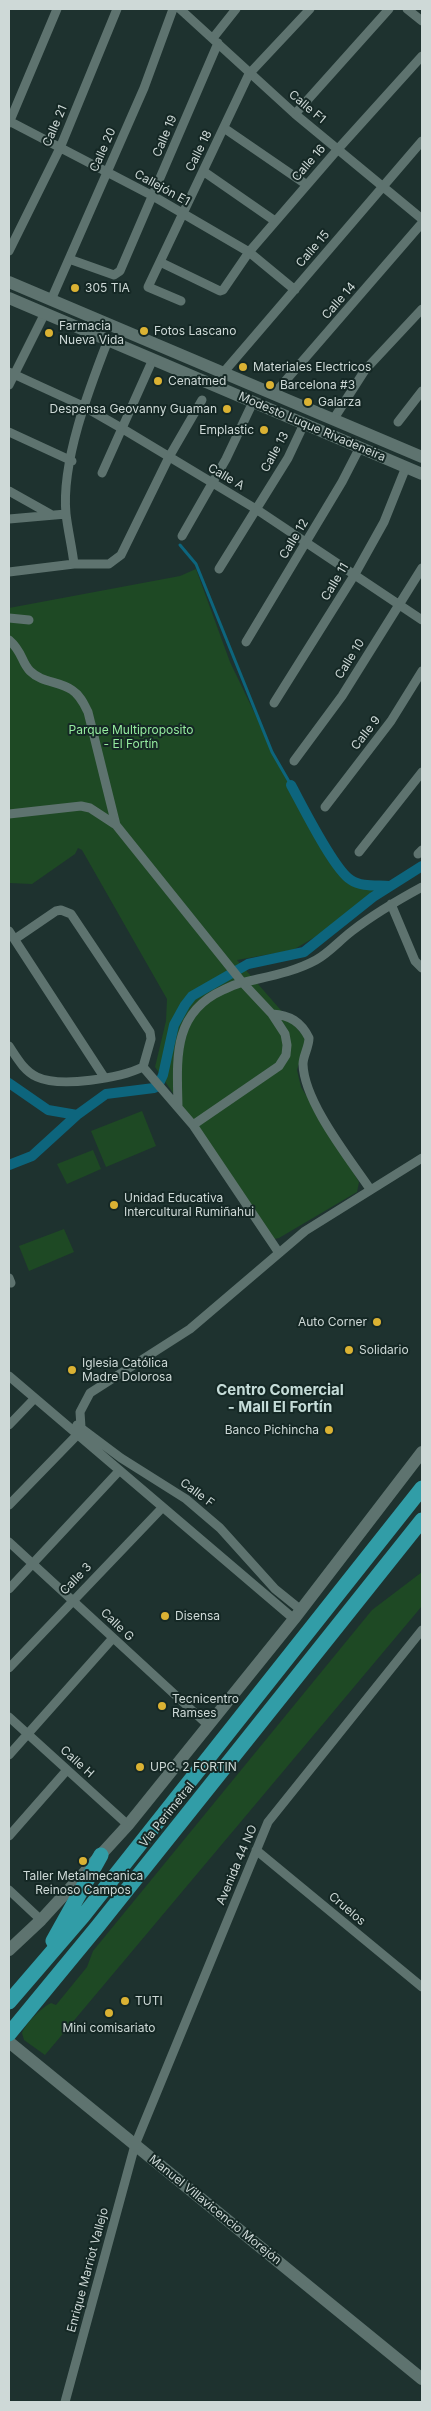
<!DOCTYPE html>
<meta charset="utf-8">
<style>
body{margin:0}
#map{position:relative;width:431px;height:2411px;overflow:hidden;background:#1e322f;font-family:Inter,sans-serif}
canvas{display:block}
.frame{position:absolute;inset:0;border:10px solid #ced9d7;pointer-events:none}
</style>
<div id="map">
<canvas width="431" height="2411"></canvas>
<div class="frame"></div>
</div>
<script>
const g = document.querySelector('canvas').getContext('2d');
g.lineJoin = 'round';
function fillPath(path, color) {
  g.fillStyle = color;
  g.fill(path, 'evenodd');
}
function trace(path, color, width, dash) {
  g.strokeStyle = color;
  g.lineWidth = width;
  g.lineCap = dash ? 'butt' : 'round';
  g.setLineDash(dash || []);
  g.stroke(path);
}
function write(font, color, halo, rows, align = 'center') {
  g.font = font + ' Inter,sans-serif';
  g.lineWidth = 4;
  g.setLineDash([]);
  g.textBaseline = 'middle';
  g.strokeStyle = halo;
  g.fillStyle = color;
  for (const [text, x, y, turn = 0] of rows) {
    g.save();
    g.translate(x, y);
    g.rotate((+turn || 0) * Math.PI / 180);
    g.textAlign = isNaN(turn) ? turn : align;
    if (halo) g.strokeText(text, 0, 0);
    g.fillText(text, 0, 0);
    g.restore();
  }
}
fillPath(new Path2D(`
 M 196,569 L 230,662 L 307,822 L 344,878 L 357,886 L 377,888 L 320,934 L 293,950 L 237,960 L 306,1039 L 297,1070 L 301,1087 L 359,1182 L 357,1192 L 279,1238 L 274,1239 L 155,1067 L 166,1021 L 167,999 L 82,850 L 78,848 L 75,854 L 32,884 L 9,883 L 9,608 L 180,576 Z
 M 142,1111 L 156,1146 L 106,1167 L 91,1131 Z
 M 93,1150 L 101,1169 L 67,1184 L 57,1164 Z
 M 64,1229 L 74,1252 L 29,1271 L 19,1246 Z
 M 422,1572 L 422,1606 L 45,2055 L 24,2040 L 22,2033 C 26,2023 41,2008 51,2003 L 56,2005 L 87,1967 L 93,1951 L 372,1610 Z`), '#1e4924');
trace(new Path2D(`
 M 180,545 L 196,564 L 272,752 L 291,785`), '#0d657d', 3);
trace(new Path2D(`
 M 291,785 C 302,805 334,870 351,880 C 361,887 377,885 389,886
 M 9,1083 L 48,1110 L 77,1115
 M 9,1165 L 32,1156 L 77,1115 L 106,1094 L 154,1088 L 158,1086 L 163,1075 L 174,1025 L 185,1005 L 192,996 L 248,964 L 304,952 L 373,897 L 422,866`), '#0d657d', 10);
trace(new Path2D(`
 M 180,9 L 295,114 L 422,219
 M 407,9 L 422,21
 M 213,38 L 236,9
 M 295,114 L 389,9
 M 9,121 L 153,196 L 249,252 L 295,290
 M 9,123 L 57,9
 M 224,128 L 307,185
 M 203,171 L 275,221
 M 9,251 L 60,148 L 117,9
 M 69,259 L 114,275 L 120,271 L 218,43
 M 160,262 L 220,291 L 223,290 L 249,252 L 338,149 L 422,56
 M 51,300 L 144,88 L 173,9
 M 181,301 L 148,287 L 249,74 L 310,9
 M 9,372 L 83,406 L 123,429 L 256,509 L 422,620
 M 223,373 L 422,141
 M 9,385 L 45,313
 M 274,394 L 422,223
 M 333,420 L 365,370 L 422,309
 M 398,422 L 422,391
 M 9,432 L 72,461
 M 102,473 L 153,359
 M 9,491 L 50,514
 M 9,519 L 66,514
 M 182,536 L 226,459 L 253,402
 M 74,564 C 72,547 68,531 66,514 C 61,462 89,389 108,340
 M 219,569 L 288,458 L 304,424
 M 9,572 L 74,564 L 109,564 L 121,555 L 169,457 L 202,400
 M 9,618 L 29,620
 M 9,640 C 23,652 21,662 30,671 C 42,683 60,681 72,690 C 80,695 84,704 88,712 L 116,825 L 242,982 L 272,1014 L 285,1034 L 287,1045 L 286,1055 L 279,1066 L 193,1125
 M 246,642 L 342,482 L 360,447
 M 274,703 L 355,574 L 384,522 L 406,467
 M 294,761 L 342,696 L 422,568
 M 325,807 L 391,721 L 422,671
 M 9,814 L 81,806 L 90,808 L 116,825
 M 359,852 L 422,772
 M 418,854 L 422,850
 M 391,904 L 415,961 L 422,968
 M 9,931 L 104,1077
 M 15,939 L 56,911 L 61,910 L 71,914 L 150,1032 L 151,1039 L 143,1067
 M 272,1014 C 290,1015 301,1022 309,1038 C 309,1047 303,1056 303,1064 C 304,1102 349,1158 370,1189
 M 9,1046 C 17,1058 24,1071 37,1077 C 61,1088 120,1078 143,1067 L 193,1125 L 279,1253
 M 178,1107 C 177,1059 172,1013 223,990 C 230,987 237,983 245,982 C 270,976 294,972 316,960 C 329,953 340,940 352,931 C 374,914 398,900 422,887
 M 9,1278 L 11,1283
 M 9,1376 L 294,1619
 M 9,1425 L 34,1399
 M 77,1425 L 121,1458 L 186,1499 L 220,1528 L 275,1589 L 301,1610
 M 9,1505 L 78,1434 L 81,1427 L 80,1412 L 90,1393 L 190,1329 L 305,1231 L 422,1158
 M 9,1542 L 209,1726
 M 9,1589 L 119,1471
 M 9,1668 L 162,1508
 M 9,1717 L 128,1825
 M 9,1755 L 113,1638
 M 9,1836 L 67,1770
 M 256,1850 L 422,1987
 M 9,1890 L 41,1920
 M 65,2402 L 135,2145 L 268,1822 L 422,1630`), '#5e736f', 9);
trace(new Path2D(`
 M 9,282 L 422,457
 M 9,298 L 422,474
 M 9,1950 L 41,1920 L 128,1825 L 294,1619 L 422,1452
 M 9,2042 L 422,2379`), '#5e736f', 12);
trace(new Path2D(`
 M 53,1941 L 101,1855
 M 9,2002 L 83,1916 L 422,1488
 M 9,2034 L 98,1926 L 422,1520`), '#319da7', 15);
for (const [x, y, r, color] of [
 [75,288,5,"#dbb233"],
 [144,331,5,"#dbb233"],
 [49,333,5,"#dbb233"],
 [243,367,5,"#dbb233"],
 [158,381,5,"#dbb233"],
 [270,385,5,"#dbb233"],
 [308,402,5,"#dbb233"],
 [227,409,5,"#dbb233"],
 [264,430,5,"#dbb233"],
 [114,1205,5,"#dbb233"],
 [377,1322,5,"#dbb233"],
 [349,1350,5,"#dbb233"],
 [72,1370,5,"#dbb233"],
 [329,1430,5,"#dbb233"],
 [165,1616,5,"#dbb233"],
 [162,1706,5,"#dbb233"],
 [140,1767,5,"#dbb233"],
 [83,1861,5,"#dbb233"],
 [125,2001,5,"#dbb233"],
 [109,2013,5,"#dbb233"]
]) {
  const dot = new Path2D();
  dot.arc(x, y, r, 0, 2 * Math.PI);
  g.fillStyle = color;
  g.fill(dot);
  trace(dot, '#152825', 2);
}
write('12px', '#ced9d7', '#152825', [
 ["Calle F1",307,107,40],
 ["Calle 21",55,126,-67],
 ["Calle 19",165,136,-67],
 ["Calle 20",103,150,-66],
 ["Calle 18",199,151,-64],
 ["Calle 16",309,163,-49],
 ["Callejón E1",162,188,29],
 ["Calle 15",313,249,-49],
 ["Calle 14",339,301,-49],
 ["Modesto Luque Rivadeneira",312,427,23],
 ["Calle 13",275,452,-61],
 ["Calle A",226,477,30],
 ["Calle 12",294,539,-59],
 ["Calle 11",335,582,-59],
 ["Calle 10",350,659,-58],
 ["Calle 9",366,733,-52],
 ["Calle F",197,1493,37],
 ["Calle 3",76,1579,-46],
 ["Calle G",117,1625,44],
 ["Calle H",77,1762,42],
 ["Vía Perimetral",167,1815,-51],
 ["Avenida 44 NO",237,1865,-67],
 ["Cruelos",347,1909,40],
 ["Manuel Villavicencio Morejón",215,2210,39],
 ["Enrique Marriot Vallejo",88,2270,-75]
]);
write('12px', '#ced9d7', '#152825', [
 ["305 TIA",85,288],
 ["Farmacia",59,326],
 ["Nueva Vida",59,340],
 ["Fotos Lascano",154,331],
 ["Materiales Electricos",253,367],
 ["Cenatmed",168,381],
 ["Barcelona #3",280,385],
 ["Galarza",318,402],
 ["Despensa Geovanny Guaman",217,409,"right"],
 ["Emplastic",254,430,"right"],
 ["Unidad Educativa",124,1198],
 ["Intercultural Rumiñahui",124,1212],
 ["Auto Corner",367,1322,"right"],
 ["Solidario",359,1350],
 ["Iglesia Católica",82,1363],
 ["Madre Dolorosa",82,1377],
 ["Banco Pichincha",319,1430,"right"],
 ["Disensa",175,1616],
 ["Tecnicentro",172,1699],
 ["Ramses",172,1713],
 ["UPC. 2 FORTIN",150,1767],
 ["Taller Metalmecanica",83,1876,"center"],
 ["Reinoso Campos",83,1890,"center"],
 ["TUTI",135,2001],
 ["Mini comisariato",109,2028,"center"]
], 'left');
write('12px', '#95eb9f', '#152825', [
 ["Parque Multiproposito",131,730],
 ["- El Fortín",131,744]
]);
write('bold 15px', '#c5dcd8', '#152825', [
 ["Centro Comercial",280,1390],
 ["- Mall El Fortín",280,1407]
]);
</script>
